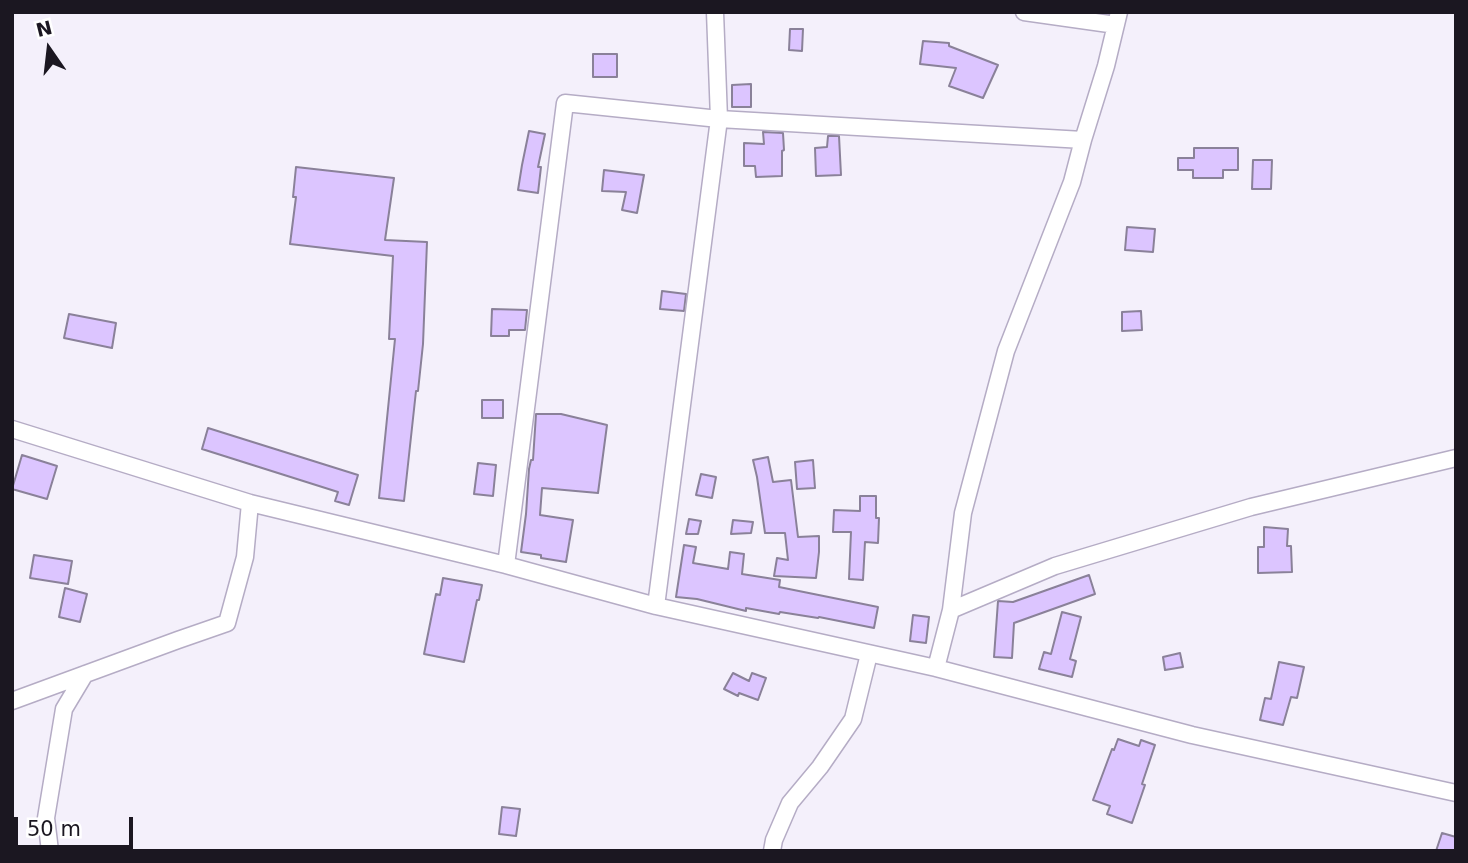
<!DOCTYPE html>
<style>
body{margin:0}
#map{position:relative;width:1468px;height:863px;overflow:hidden;background:#f4f0fb;font-family:"DejaVu Sans",sans-serif}
canvas{display:block}
.frame{position:absolute;inset:0;border:14px solid #1b1721;pointer-events:none}
.north{position:absolute;left:14px;top:14px;width:70px;height:70px;-webkit-text-stroke:5px #fff;paint-order:stroke;rotate:346deg;font-size:19px;font-weight:700;line-height:28px;text-align:center;color:#1b1721}
.north::after{content:'';display:block;margin:auto;width:24px;height:32px;background:#1b1721;clip-path:polygon(50% 0,100% 100%,50% 72%,0 100%)}
.scale{position:absolute;left:14px;top:817px;width:119px;height:32px;box-sizing:border-box;border:4px solid #1b1721;border-top:0;padding-left:9px;font-size:21px;line-height:24px;white-space:nowrap;color:#1b1721;-webkit-text-stroke:5px #fff;paint-order:stroke}
</style>
<div id="map">
<canvas width="1468" height="863"></canvas>
<div class="frame"></div>
<div class="north">N</div>
<div class="scale">50 m</div>
</div>
<script>
const g = document.querySelector('canvas').getContext('2d');
g.lineJoin = 'round';
function fillPath(path, color) {
  g.fillStyle = color;
  g.fill(path, 'evenodd');
}
function trace(path, color, width, dash) {
  g.strokeStyle = color;
  g.lineWidth = width;
  g.lineCap = dash ? 'butt' : 'round';
  g.setLineDash(dash || []);
  g.stroke(path);
}
const building = new Path2D(`
 M 790,29 L 803,29 L 802,51 L 789,50 Z
 M 923,41 L 949,43 L 949,46 L 998,65 L 983,98 L 949,86 L 956,68 L 920,64 Z
 M 593,54 L 617,54 L 617,77 L 593,77 Z
 M 751,84 L 751,107 L 732,107 L 732,85 Z
 M 529,131 L 545,134 L 538,167 L 541,167 L 538,193 L 518,190 L 522,165 Z
 M 763,132 L 783,133 L 784,150 L 782,151 L 782,176 L 756,177 L 755,166 L 744,166 L 744,143 L 764,144 Z
 M 828,136 L 839,136 L 841,175 L 816,176 L 815,148 L 827,147 Z
 M 1194,148 L 1238,148 L 1238,170 L 1223,170 L 1223,178 L 1193,178 L 1193,170 L 1178,170 L 1178,158 L 1194,158 Z
 M 1253,160 L 1272,160 L 1271,189 L 1252,189 Z
 M 296,167 L 394,178 L 385,240 L 427,242 L 423,344 L 418,391 L 416,391 L 404,501 L 379,498 L 395,339 L 389,339 L 393,256 L 290,244 L 296,197 L 293,197 Z
 M 604,170 L 644,175 L 637,213 L 622,210 L 626,192 L 602,191 Z
 M 1127,227 L 1155,229 L 1153,252 L 1125,250 Z
 M 662,291 L 686,294 L 684,311 L 660,309 Z
 M 492,309 L 527,310 L 525,330 L 509,330 L 509,336 L 491,336 Z
 M 1141,311 L 1142,330 L 1122,331 L 1122,312 Z
 M 69,314 L 116,323 L 112,348 L 64,338 Z
 M 482,400 L 503,400 L 503,418 L 482,418 Z
 M 536,414 L 561,414 L 607,425 L 598,493 L 542,488 L 540,515 L 573,520 L 566,562 L 541,558 L 541,555 L 521,552 L 526,514 L 529,469 L 531,460 L 533,460 Z
 M 208,428 L 358,475 L 349,505 L 335,501 L 338,492 L 202,449 Z
 M 22,455 L 57,466 L 47,499 L 12,489 Z
 M 768,457 L 773,482 L 791,480 L 798,537 L 819,536 L 819,552 L 816,578 L 774,576 L 777,558 L 788,560 L 785,533 L 765,533 L 757,477 L 753,460 Z
 M 813,460 L 815,488 L 797,489 L 795,462 Z
 M 478,463 L 496,465 L 493,496 L 474,494 Z
 M 701,474 L 716,477 L 712,498 L 696,495 Z
 M 860,496 L 876,496 L 876,518 L 879,518 L 878,543 L 865,542 L 863,580 L 849,579 L 851,532 L 833,532 L 834,510 L 860,511 Z
 M 689,519 L 701,521 L 698,534 L 686,534 Z
 M 733,520 L 753,522 L 751,533 L 731,534 Z
 M 1264,527 L 1288,529 L 1287,546 L 1291,546 L 1292,572 L 1258,573 L 1258,547 L 1264,547 Z
 M 684,545 L 696,547 L 693,563 L 728,569 L 730,552 L 744,554 L 742,574 L 780,580 L 779,587 L 878,607 L 874,628 L 819,617 L 818,618 L 780,612 L 779,614 L 746,608 L 746,611 L 697,599 L 676,597 Z
 M 34,555 L 72,561 L 68,584 L 30,578 Z
 M 1089,575 L 1095,594 L 1014,623 L 1012,658 L 994,657 L 998,601 L 1013,602 Z
 M 443,578 L 482,585 L 479,600 L 477,600 L 464,662 L 424,654 L 436,594 L 440,595 Z
 M 65,588 L 87,594 L 80,622 L 59,617 Z
 M 1062,612 L 1081,617 L 1070,659 L 1076,661 L 1072,677 L 1039,669 L 1044,652 L 1051,654 Z
 M 913,615 L 929,617 L 926,643 L 910,641 Z
 M 1180,653 L 1183,667 L 1165,670 L 1163,657 Z
 M 1279,662 L 1304,667 L 1297,698 L 1291,697 L 1283,725 L 1260,720 L 1265,698 L 1271,699 Z
 M 733,673 L 749,681 L 752,673 L 766,678 L 758,700 L 739,693 L 738,696 L 724,689 Z
 M 1118,739 L 1139,746 L 1141,740 L 1155,745 L 1142,784 L 1145,785 L 1132,823 L 1107,814 L 1110,806 L 1093,800 L 1112,749 L 1114,750 Z
 M 502,807 L 520,809 L 516,836 L 499,834 Z
 M 1442,833 L 1456,837 L 1456,851 L 1436,851 Z`);
fillPath(building, '#dcc5ff');
trace(building, '#8a8199', 2);
const minor = new Path2D(`
 M 1024,12 L 1116,25
 M 12,429 L 250,503 L 506,565 L 656,606 L 936,668 L 1192,735 L 1456,793
 M 506,565 L 565,103 L 719,119 L 1083,140
 M 656,606 L 719,119 L 715,12
 M 951,610 L 1055,566 L 1251,507 L 1456,458
 M 936,668 L 951,610 L 963,513 L 1006,351 L 1072,182 L 1083,140 L 1106,66 L 1119,12
 M 12,701 L 178,640 L 227,623 L 245,557 L 250,503
 M 50,851 L 46,818 L 64,709 L 85,674
 M 772,851 L 774,840 L 790,803 L 820,767 L 853,719 L 869,654`);
trace(minor, '#b5acc5', 19);
trace(minor, '#fff', 16);
</script>
